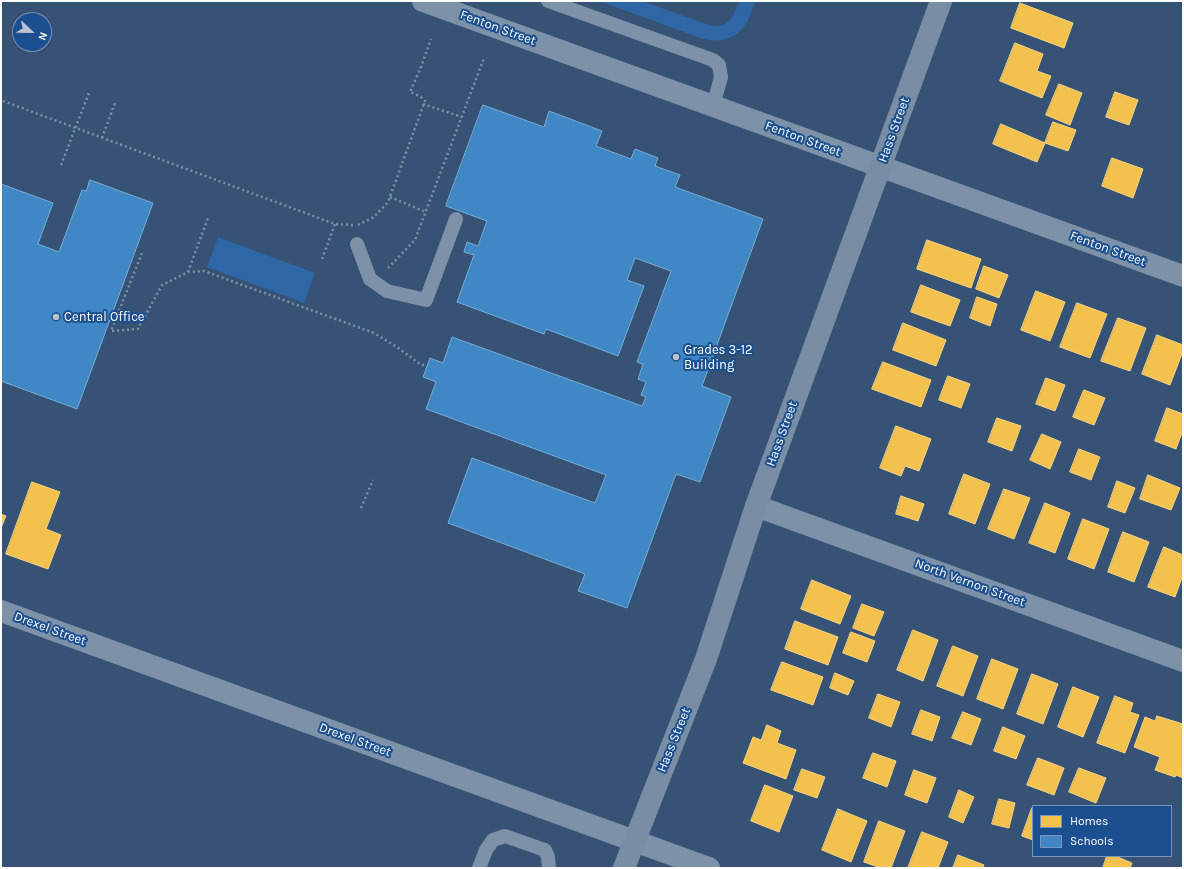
<!DOCTYPE html>
<style>
body{margin:0}
#map{position:relative;width:1184px;height:869px;overflow:hidden;background:#365274;font-family:Karla,sans-serif}
canvas{display:block}
.frame{position:absolute;inset:0;border:2px solid #fff;pointer-events:none}
.legend{position:absolute;left:1032px;top:805px;width:140px;height:52px;box-sizing:border-box;background:#1b4f8f;border:1px solid #7695bc;margin:0;padding:5px 7px;list-style:none;font-size:12px;color:#fff}
.legend li{display:flex;align-items:center;gap:8px;height:20px}
.legend b{width:20px;border:1px solid #7695bc}
.north{position:absolute;left:12px;top:12px;width:40px;height:40px;box-sizing:border-box;background:#1b4f8f;border:1px solid #7695bc;border-radius:50%;rotate:112deg;font-size:11px;font-weight:700;line-height:16px;text-align:center;color:#fff}
.north::after{content:'';display:block;margin:auto;width:14px;height:18px;background:#b9c2ce;clip-path:polygon(50% 0,100% 100%,50% 72%,0 100%)}
</style>
<div id="map">
<canvas width="1184" height="869"></canvas>
<div class="frame"></div>
<ul class="legend">
<li><b style="height:11px;background:#f2c14e"></b>Homes</li>
<li><b style="height:11px;background:#3f88c5"></b>Schools</li>
</ul>
<div class="north">N</div>
</div>
<script>
const g = document.querySelector('canvas').getContext('2d');
g.lineJoin = 'round';
function fillPath(path, color) {
  g.fillStyle = color;
  g.fill(path, 'evenodd');
}
function trace(path, color, width, dash) {
  g.strokeStyle = color;
  g.lineWidth = width;
  g.lineCap = dash ? 'butt' : 'round';
  g.setLineDash(dash || []);
  g.stroke(path);
}
function write(font, color, halo, rows, align = 'center') {
  g.font = font + ' Karla,sans-serif';
  g.lineWidth = 4;
  g.setLineDash([]);
  g.textBaseline = 'middle';
  g.strokeStyle = halo;
  g.fillStyle = color;
  for (const [text, x, y, turn = 0] of rows) {
    g.save();
    g.translate(x, y);
    g.rotate((+turn || 0) * Math.PI / 180);
    g.textAlign = isNaN(turn) ? turn : align;
    if (halo) g.strokeText(text, 0, 0);
    g.fillText(text, 0, 0);
    g.restore();
  }
}
fillPath(new Path2D(`
 M 599,1 L 642,1 L 709,25 C 728,30 734,16 739,1 L 755,1 C 752,9 750,18 745,25 C 736,39 719,43 703,39 Z
 M 218,237 L 315,273 L 304,303 L 207,267 Z`), '#2f66a5');
const homes = new Path2D(`
 M 1020,3 L 1073,23 L 1064,48 L 1011,28 Z
 M 1015,43 L 1043,54 L 1037,71 L 1051,76 L 1042,98 L 1000,81 Z
 M 1059,84 L 1082,93 L 1070,125 L 1046,115 Z
 M 1115,92 L 1138,100 L 1129,125 L 1106,117 Z
 M 1053,122 L 1076,130 L 1068,151 L 1045,143 Z
 M 1001,124 L 1045,143 L 1037,162 L 993,144 Z
 M 1112,158 L 1143,169 L 1133,198 L 1102,186 Z
 M 927,240 L 981,259 L 971,288 L 917,269 Z
 M 984,266 L 1008,275 L 999,298 L 976,289 Z
 M 921,285 L 960,300 L 950,326 L 911,312 Z
 M 1036,291 L 1065,302 L 1050,341 L 1021,330 Z
 M 977,297 L 997,304 L 990,326 L 970,318 Z
 M 1077,303 L 1107,314 L 1090,358 L 1060,347 Z
 M 1118,318 L 1146,328 L 1130,371 L 1101,361 Z
 M 903,323 L 946,340 L 936,366 L 893,350 Z
 M 1157,335 L 1183,345 L 1183,351 L 1170,385 L 1142,374 Z
 M 883,362 L 931,380 L 921,407 L 872,389 Z
 M 948,376 L 970,384 L 961,408 L 939,400 Z
 M 1046,378 L 1065,385 L 1055,411 L 1036,404 Z
 M 1084,390 L 1105,398 L 1094,425 L 1073,417 Z
 M 1167,408 L 1183,414 L 1183,430 L 1176,449 L 1155,441 Z
 M 997,418 L 1021,426 L 1012,451 L 988,442 Z
 M 896,426 L 931,439 L 919,471 L 905,466 L 901,476 L 880,468 Z
 M 1042,434 L 1061,442 L 1050,469 L 1030,460 Z
 M 1079,449 L 1100,457 L 1091,480 L 1070,472 Z
 M 964,474 L 990,484 L 975,524 L 949,514 Z
 M 1148,475 L 1180,488 L 1171,510 L 1140,499 Z
 M 1117,481 L 1135,488 L 1125,513 L 1108,507 Z
 M 32,482 L 60,492 L 46,529 L 61,535 L 48,569 L 6,554 Z
 M 1004,489 L 1030,498 L 1014,539 L 988,529 Z
 M 901,496 L 924,504 L 918,521 L 896,514 Z
 M 1045,503 L 1070,513 L 1055,553 L 1029,543 Z
 M 1,514 L 6,516 L 1,528 Z
 M 1083,519 L 1109,529 L 1094,569 L 1068,559 Z
 M 1123,532 L 1149,542 L 1134,582 L 1108,572 Z
 M 1164,547 L 1183,555 L 1183,575 L 1175,597 L 1148,587 Z
 M 812,580 L 851,596 L 840,624 L 801,609 Z
 M 862,604 L 884,612 L 874,636 L 853,628 Z
 M 795,621 L 838,637 L 828,665 L 785,649 Z
 M 913,630 L 938,640 L 923,681 L 897,670 Z
 M 851,632 L 875,641 L 867,662 L 843,653 Z
 M 953,646 L 978,656 L 963,696 L 937,686 Z
 M 992,659 L 1018,669 L 1003,709 L 977,699 Z
 M 782,662 L 823,677 L 813,705 L 771,690 Z
 M 835,673 L 854,681 L 848,695 L 830,688 Z
 M 1032,674 L 1058,684 L 1043,724 L 1017,714 Z
 M 1073,687 L 1099,697 L 1083,737 L 1058,727 Z
 M 878,694 L 900,702 L 891,727 L 869,718 Z
 M 1115,696 L 1133,703 L 1130,712 L 1139,715 L 1125,753 L 1097,743 Z
 M 921,710 L 940,717 L 932,741 L 912,734 Z
 M 963,712 L 981,719 L 971,745 L 952,738 Z
 M 1157,716 L 1183,724 L 1181,730 L 1183,731 L 1183,778 L 1176,775 L 1175,777 L 1155,770 L 1160,757 L 1134,747 L 1145,717 L 1155,721 Z
 M 767,725 L 781,731 L 777,743 L 796,750 L 786,779 L 743,763 L 753,737 L 761,740 Z
 M 1003,727 L 1025,736 L 1016,759 L 994,751 Z
 M 873,753 L 896,761 L 887,787 L 863,778 Z
 M 1038,758 L 1064,768 L 1054,795 L 1027,785 Z
 M 1079,768 L 1106,778 L 1096,803 L 1069,792 Z
 M 802,769 L 825,777 L 817,798 L 794,790 Z
 M 914,770 L 936,778 L 927,803 L 905,795 Z
 M 765,785 L 793,796 L 779,832 L 751,821 Z
 M 959,790 L 974,797 L 963,823 L 949,817 Z
 M 999,799 L 1015,803 L 1009,828 L 992,824 Z
 M 1032,808 L 1033,808 L 1033,840 L 1022,836 Z
 M 838,809 L 867,821 L 851,862 L 822,850 Z
 M 879,821 L 905,831 L 891,868 L 881,868 L 864,862 Z
 M 922,832 L 948,842 L 938,868 L 908,868 Z
 M 958,855 L 984,865 L 983,868 L 953,868 Z
 M 1107,856 L 1115,856 L 1132,863 L 1130,868 L 1103,868 Z`);
fillPath(homes, '#f2c14e');
trace(homes, '#f6d483', 1);
const schools = new Path2D(`
 M 483,105 L 544,127 L 549,111 L 602,131 L 596,146 L 631,159 L 635,149 L 658,158 L 655,166 L 680,175 L 675,187 L 763,219 L 702,386 L 731,397 L 700,482 L 676,474 L 627,608 L 578,591 L 585,574 L 448,523 L 472,458 L 595,503 L 606,475 L 426,409 L 436,382 L 423,377 L 430,358 L 443,363 L 452,337 L 642,406 L 646,397 L 641,395 L 646,382 L 638,379 L 643,364 L 637,362 L 671,271 L 635,258 L 627,280 L 644,286 L 618,356 L 546,329 L 544,334 L 457,302 L 474,255 L 464,252 L 467,242 L 478,246 L 487,221 L 446,206 Z
 M 90,180 L 153,203 L 77,409 L 1,381 L 1,184 L 53,203 L 38,244 L 59,252 L 82,190 L 86,191 Z`);
fillPath(schools, '#3f88c5');
trace(schools, '#79acd6', 1);
trace(new Path2D(`
 M 3,101 L 335,224 L 353,225
 M 423,104 L 462,117
 M 102,138 L 115,103
 M 61,165 L 89,93
 M 390,197 L 426,212
 M 358,225 L 374,217 L 388,202 L 425,101 L 420,96 L 410,92 L 421,67 L 431,39
 M 142,253 L 111,331 L 138,329 L 162,285 L 188,272 L 204,271 L 374,333 L 397,347 L 420,364 L 427,366
 M 322,259 L 335,224
 M 388,268 L 415,240 L 484,58
 M 188,272 L 208,218
 M 361,508 L 373,480`), '#7d92a8', 2.5, [2, 3]);
trace(new Path2D(`
 M 548,1 L 713,60 L 719,65 L 721,77 L 713,106
 M 357,244 L 370,279 L 387,291 L 426,300 L 456,219
 M 479,868 L 486,850 L 493,840 L 505,836 L 545,850 L 548,857 L 549,868`), '#7d92a8', 14);
trace(new Path2D(`
 M 423,1 L 1183,276
 M 756,506 L 1183,661
 M 1,611 L 709,868`), '#7d92a8', 22);
trace(new Path2D(`
 M 624,868 L 706,659 L 756,506 L 941,1`), '#798da4', 22);
for (const [x, y, r, color] of [
 [56,317,4,"#b9c2ce"],
 [676,357,4,"#b9c2ce"]
]) {
  const dot = new Path2D();
  dot.arc(x, y, r, 0, 2 * Math.PI);
  g.fillStyle = color;
  g.fill(dot);
  trace(dot, '#1b4f8f', 1.5);
}
write('13px', '#fff', '#1b4f8f', [
 ["Fenton Street",498,28,20],
 ["Hass Street",894,130,-70],
 ["Fenton Street",803,139,20],
 ["Fenton Street",1108,249,20],
 ["Hass Street",782,434,-70],
 ["North Vernon Street",970,583,20],
 ["Drexel Street",50,629,20],
 ["Drexel Street",355,740,20],
 ["Hass Street",674,740,-68]
]);
write('13px', '#fff', '#1b4f8f', [
 ["Central Office",64,317],
 ["Grades 3-12",684,350],
 ["Building",684,365]
], 'left');
</script>
